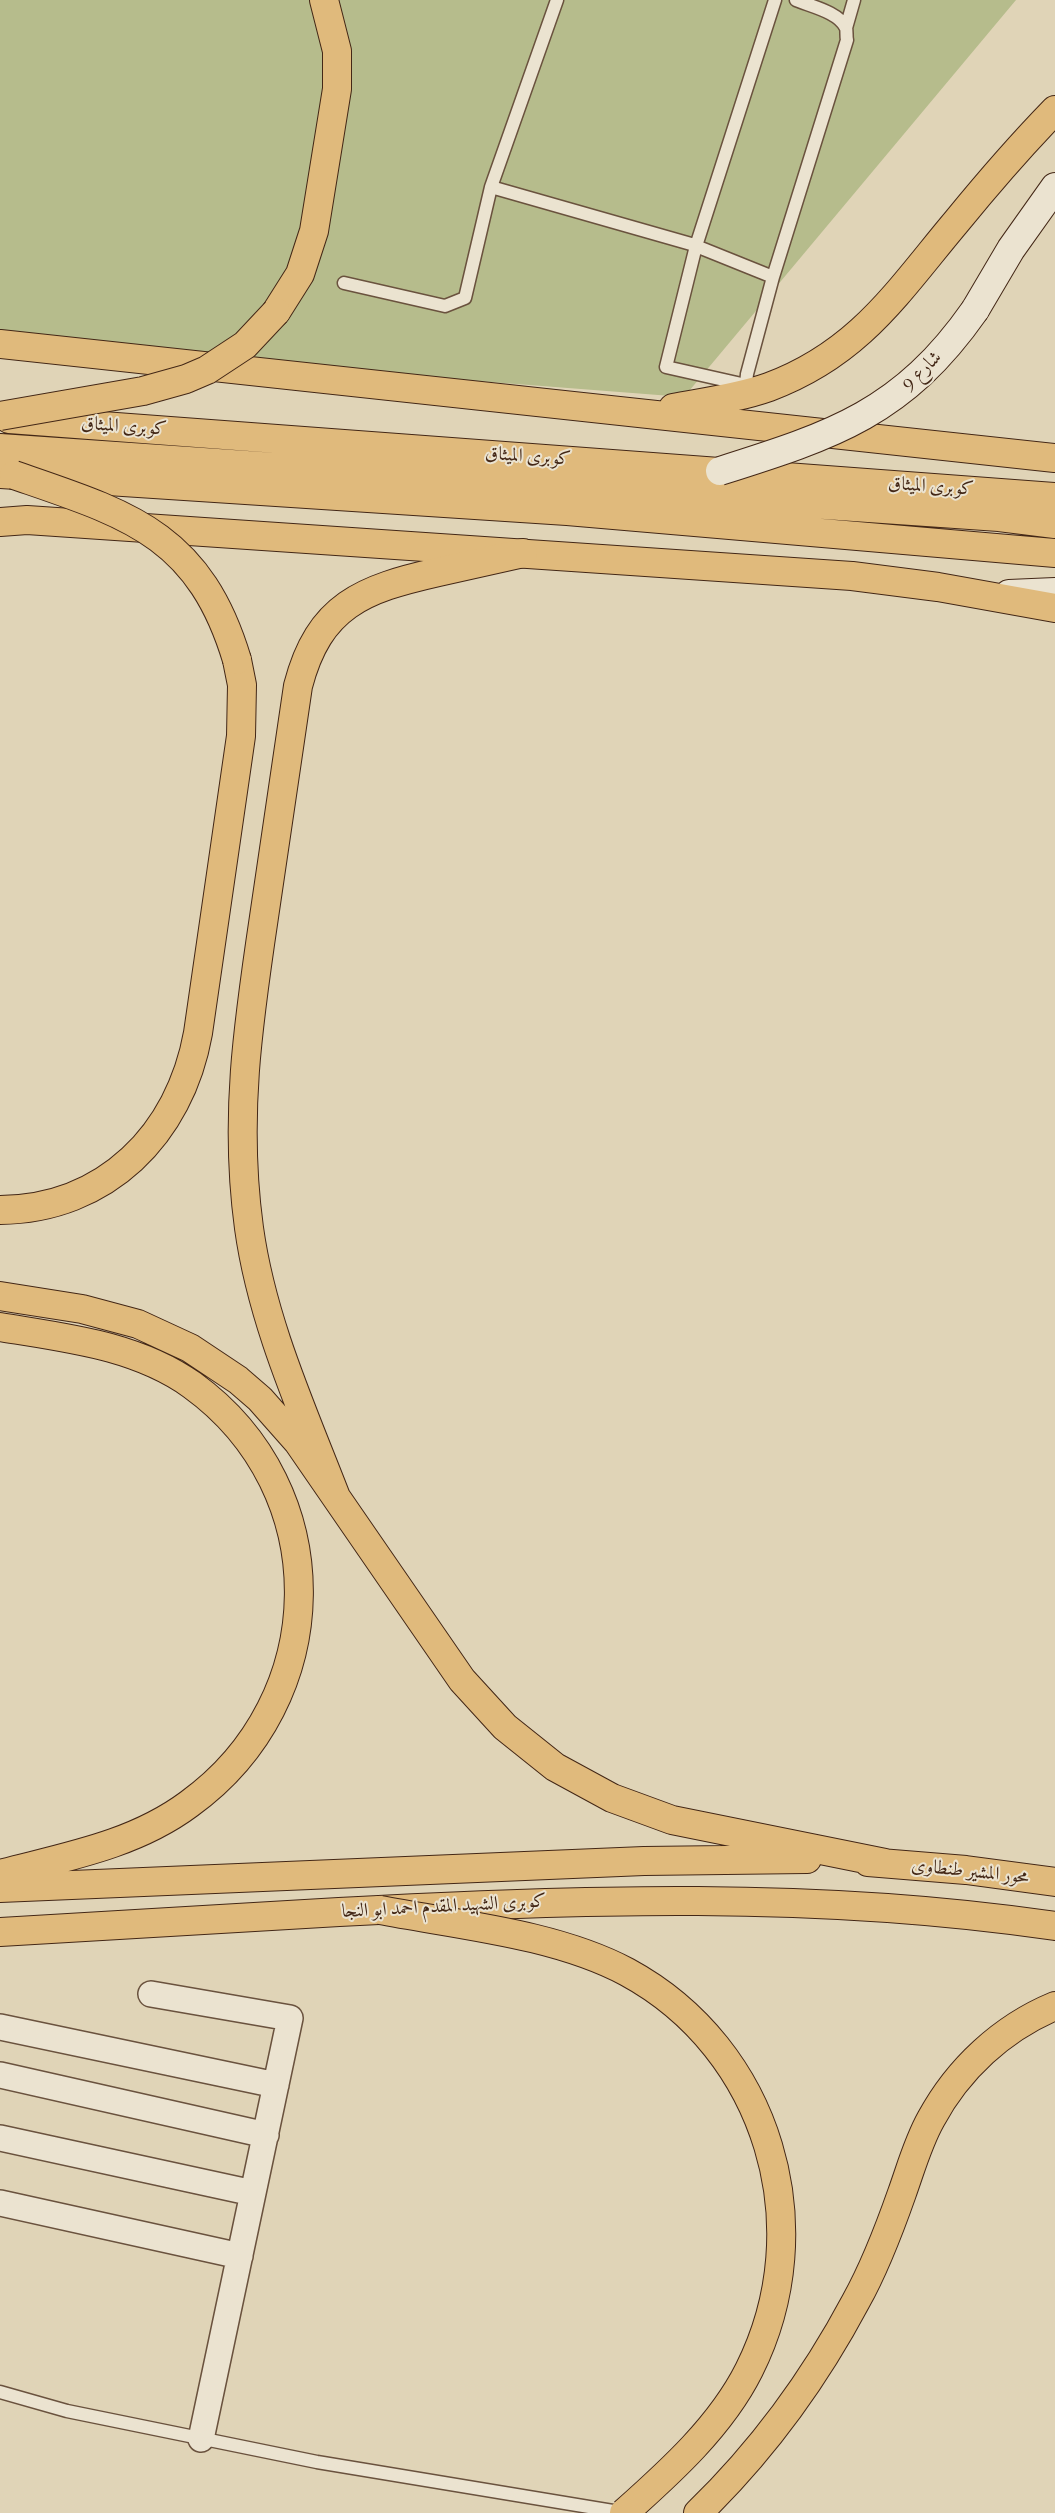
<!DOCTYPE html>
<meta charset="utf-8">
<style>
body{margin:0}
canvas{display:block;background:#e0d4b7}
</style>
<canvas width="1055" height="2513"></canvas>
<script>
const g = document.querySelector('canvas').getContext('2d');
g.lineJoin = 'round';
function fillPath(path, color) {
  g.fillStyle = color;
  g.fill(path, 'evenodd');
}
function trace(path, color, width, dash) {
  g.strokeStyle = color;
  g.lineWidth = width;
  g.lineCap = dash ? 'butt' : 'round';
  g.setLineDash(dash || []);
  g.stroke(path);
}
function write(font, color, halo, rows, align = 'center') {
  g.font = font + ' "IM FELL French Canon",Amiri,serif';
  g.lineWidth = 4;
  g.setLineDash([]);
  g.textBaseline = 'middle';
  g.strokeStyle = halo;
  g.fillStyle = color;
  for (const [text, x, y, turn = 0] of rows) {
    g.save();
    g.translate(x, y);
    g.rotate((+turn || 0) * Math.PI / 180);
    g.textAlign = isNaN(turn) ? turn : align;
    if (halo) g.strokeText(text, 0, 0);
    g.fillText(text, 0, 0);
    g.restore();
  }
}
fillPath(new Path2D(`
 M 0,0 L 1016,0 L 684,397 L 0,344 Z`), '#b6bc8c');
const lane = new Path2D(`
 M 846,28 L 854,0
 M 491,187 L 557,0
 M 773,277 L 847,40 C 846,36 847,31 846,28 C 839,12 810,6 796,0
 M 344,283 L 445,306 L 465,298 L 491,187 L 691,244 L 773,277 L 747,374 L 745,395
 M 746,385 L 666,367 L 696,246 L 775,0
 M 0,2392 L 67,2411 L 317,2462 L 625,2513`);
const street = new Path2D(`
 M 151,1994 L 290,2018 L 201,2439
 M 0,2027 L 276,2085
 M 0,2075 L 266,2135
 M 0,2138 L 253,2193
 M 0,2203 L 240,2256`);
const secondary = new Path2D(`
 M 975,310 L 1011,249 L 1055,187
 M 1009,594 L 1055,592`);
const primary = new Path2D(`
 M 276,312 L 300,274 L 314,231 L 337,89 L 337,51 L 324,0
 M 0,344 L 1055,458
 M 673,408 C 705,402 738,398 769,387 C 860,353 898,291 957,221 C 988,183 1020,146 1055,110
 M 9,419 L 1055,497
 M 0,448 L 999,517 L 1055,524
 M 0,474 L 567,511 L 1055,553
 M 0,522 L 27,520 L 852,576 L 938,587 L 1055,608
 M 0,1210 C 106,1209 180,1134 198,1033 L 241,736 L 242,685 L 237,660`);
const highway = new Path2D(`
 M 0,1296 L 82,1309 L 138,1324 L 190,1348 L 238,1380 L 260,1399 L 298,1442 L 462,1680 L 505,1727 L 555,1767 L 612,1798 L 672,1820 L 885,1863
 M 0,1327 C 66,1338 136,1345 192,1385 C 337,1490 333,1700 189,1804 C 134,1845 65,1857 0,1874
 M 336,1497 C 302,1409 262,1322 249,1228 C 234,1119 248,1024 264,917 C 275,840 287,763 298,686 C 319,605 363,589 438,572 C 466,566 495,559 523,553
 M 868,1862 L 966,1870 L 1055,1882
 M 0,1888 L 644,1861 L 807,1859
 M 0,1932 C 113,1925 226,1919 339,1912 C 577,1899 818,1891 1055,1926
 M 698,2513 C 762,2451 814,2380 856,2301 C 875,2267 889,2230 902,2193 C 911,2168 918,2142 931,2119 C 958,2069 1002,2028 1055,2006`);
trace(lane, '#6a523e', 15);
trace(street, '#6a523e', 28);
trace(secondary, '#432716', 30);
trace(primary, '#432716', 30);
trace(highway, '#432716', 30);
trace(lane, '#ebe3d0', 12);
trace(street, '#ebe3d0', 25);
trace(secondary, '#ebe3d0', 28);
trace(primary, '#e0ba7c', 28);
trace(highway, '#e0ba7c', 28);
const secondaryBridge = new Path2D(`
 M 720,471 C 834,435 903,413 975,310`);
const primaryBridge = new Path2D(`
 M 0,416 L 143,391 L 186,379 L 207,370 L 245,345 L 276,312
 M 14,475 C 127,514 199,533 237,660`);
const highwayBridge = new Path2D(`
 M 380,1910 C 459,1925 556,1934 627,1972 C 769,2049 821,2227 749,2370 C 721,2426 670,2472 624,2513`);
trace(secondaryBridge, '#432716', 30, []);
trace(primaryBridge, '#432716', 30, []);
trace(highwayBridge, '#432716', 30, []);
trace(secondaryBridge, '#ebe3d0', 28);
trace(primaryBridge, '#e0ba7c', 28);
trace(highwayBridge, '#e0ba7c', 28);
write('19px', '#432716', '#ebe3d0', [
 ["شارع 9",922,371,-43],
 ["كوبرى الميثاق",124,427,4],
 ["كوبرى الميثاق",528,457,4],
 ["كوبرى الميثاق",931,487,4],
 ["محور المشير طنطاوى",970,1872,6],
 ["كوبرى الشهيد المقدم احمد ابو النجا",444,1907,-3]
]);
</script>
